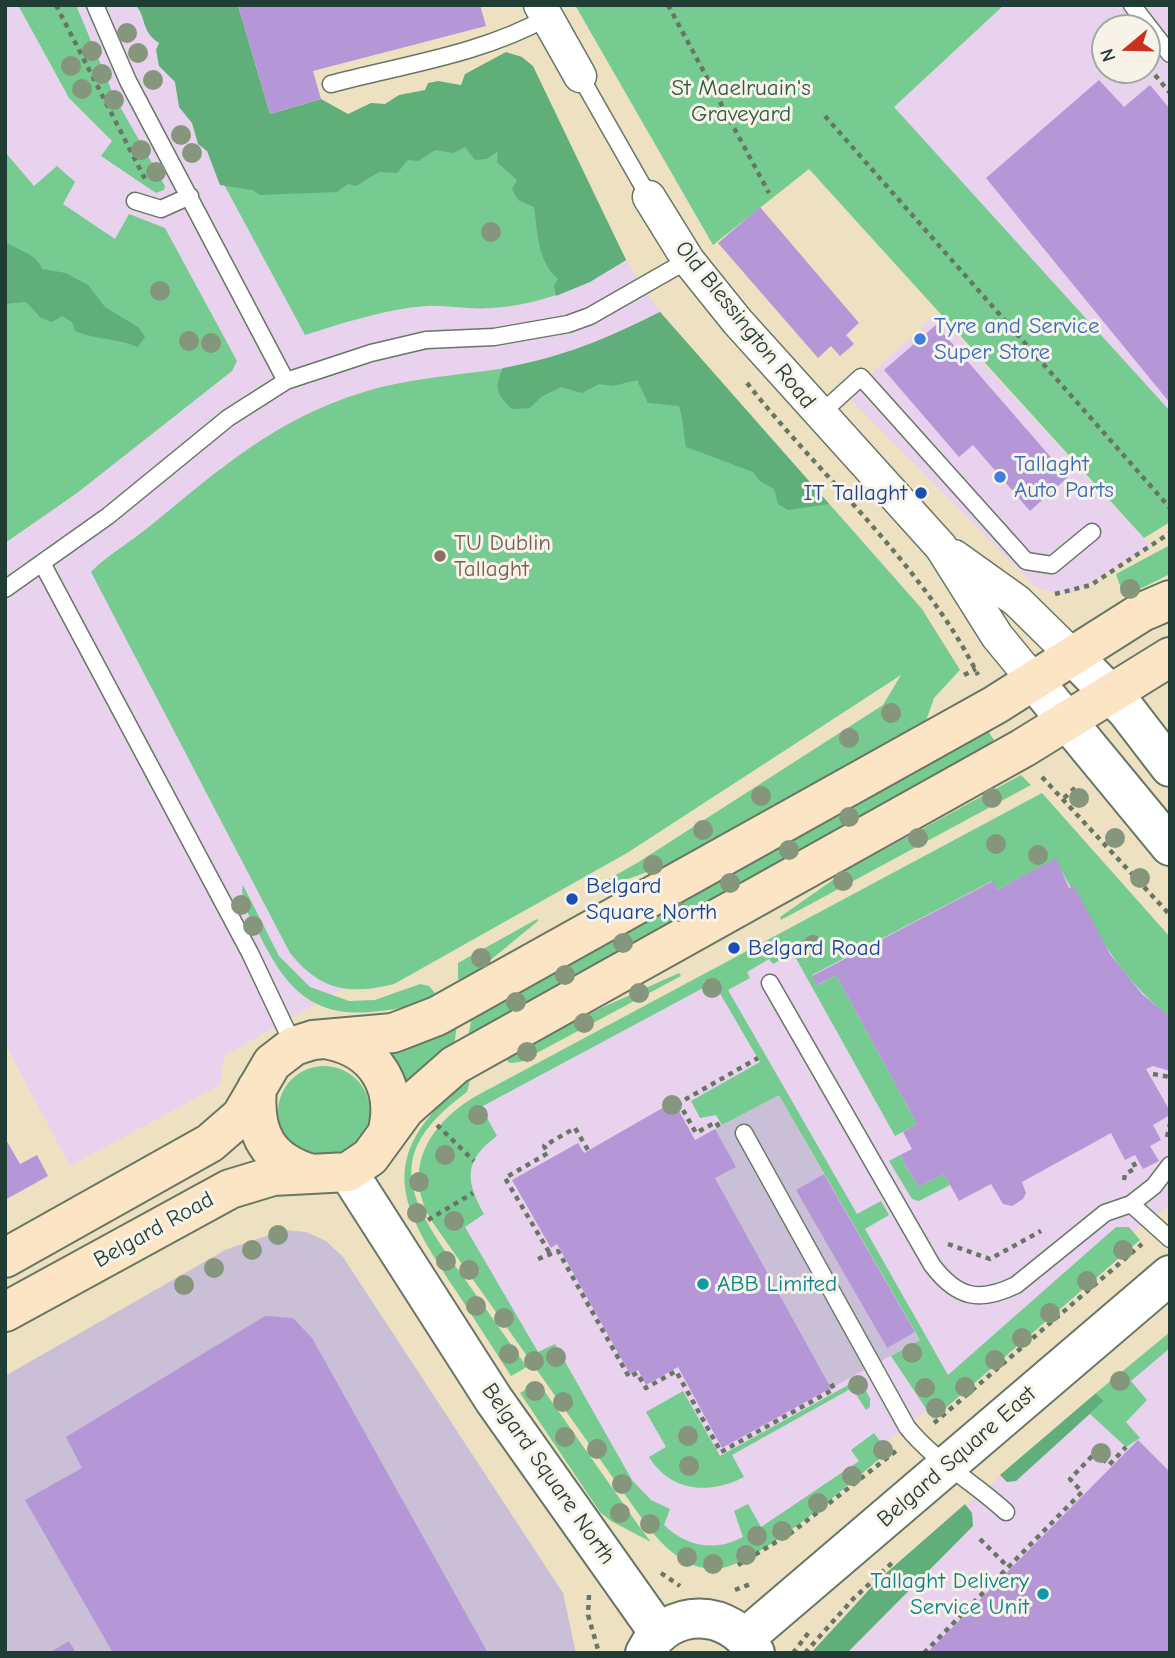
<!DOCTYPE html>
<style>
body{margin:0}
#map{position:relative;width:1175px;height:1658px;overflow:hidden;background:#eee1c1;font-family:"Comic Neue",sans-serif}
canvas{display:block}
.frame{position:absolute;inset:0;border:7px solid #1f3d34;pointer-events:none}
.north{position:absolute;left:1091px;top:14px;width:70px;height:70px;box-sizing:border-box;background:#f7f3e8;border:2px solid #a1aaa0;border-radius:50%;rotate:251deg;font-size:19px;font-weight:700;line-height:28px;text-align:center;color:#1f3d34}
.north::after{content:'';display:block;margin:auto;width:24px;height:32px;background:#c8321e;clip-path:polygon(50% 0,100% 100%,50% 72%,0 100%)}
</style>
<div id="map">
<canvas width="1175" height="1658"></canvas>
<div class="frame"></div>
<div class="north">N</div>
</div>
<script>
const g = document.querySelector('canvas').getContext('2d');
g.lineJoin = 'round';
function fillPath(path, color) {
  g.fillStyle = color;
  g.fill(path, 'evenodd');
}
function trace(path, color, width, dash) {
  g.strokeStyle = color;
  g.lineWidth = width;
  g.lineCap = dash ? 'butt' : 'round';
  g.setLineDash(dash || []);
  g.stroke(path);
}
function write(font, color, halo, rows, align = 'center') {
  g.font = font + ' "Comic Neue",sans-serif';
  g.lineWidth = 6;
  g.setLineDash([]);
  g.textBaseline = 'middle';
  g.strokeStyle = halo;
  g.fillStyle = color;
  for (const [text, x, y, turn = 0] of rows) {
    g.save();
    g.translate(x, y);
    g.rotate((+turn || 0) * Math.PI / 180);
    g.textAlign = isNaN(turn) ? turn : align;
    if (halo) g.strokeText(text, 0, 0);
    g.fillText(text, 0, 0);
    g.restore();
  }
}
fillPath(new Path2D(`
 M 5,5 L 170,5 L 220,177 L 538,81 L 626,260 L 660,312 L 922,609 L 931,624 L 902,674 L 627,853 L 394,984 L 369,990 L 342,989 L 224,1056 L 220,1085 L 70,1166 L 5,1044 Z
 M 1004,5 L 1170,5 L 1170,411 L 893,107 ZM 1105,28 L 1147,28 L 1147,70 L 1105,70 Z
 M 937,313 L 1151,546 L 1076,592 L 1065,594 L 1037,588 L 847,396 Z
 M 1047,799 L 1170,937 L 1170,1205 L 1134,1231 L 950,1392 L 766,1538 L 744,1553 L 680,1550 L 435,1218 L 423,1157 L 429,1142 L 478,1101 Z
 M 1170,1332 L 1170,1653 L 811,1653 L 877,1581 Z`), '#e9d2ed');
fillPath(new Path2D(`
 M 779,1094 L 824,1174 L 797,1190 L 886,1347 L 915,1332 L 920,1340 L 831,1388 L 715,1178 L 735,1167 L 715,1129 Z
 M 284,1230 L 306,1232 L 326,1241 L 343,1257 L 563,1593 L 576,1653 L 5,1653 L 5,1376 L 225,1250 Z`), '#c9bfd7');
fillPath(new Path2D(`
 M 18,5 L 76,5 L 114,96 L 165,186 L 164,190 L 156,193 L 101,156 L 112,141 L 69,98 Z
 M 575,5 L 1004,5 L 894,107 L 1170,411 L 1170,522 L 1144,538 L 809,169 L 713,245 Z
 M 538,81 L 626,260 C 583,287 542,305 491,308 C 469,310 447,305 426,306 C 386,309 343,323 305,335 L 220,177 Z
 M 5,152 L 34,186 L 57,166 L 75,182 L 63,204 L 115,239 L 129,214 L 165,228 L 237,361 L 232,371 L 77,493 L 5,543 Z
 M 660,312 L 922,609 L 960,670 L 934,698 L 926,721 L 677,861 L 595,891 L 593,888 L 637,863 L 883,705 L 901,675 L 627,853 L 394,984 C 348,995 321,991 290,953 L 91,572 C 107,555 131,542 150,526 C 220,469 275,419 364,392 C 422,374 484,375 542,361 C 584,351 621,331 660,312 Z
 M 1170,545 L 1170,574 L 1124,597 L 1116,574 Z
 M 988,731 L 996,743 L 468,1037 L 472,1016 Z
 M 1021,775 L 1031,785 L 781,920 L 780,917 L 850,868 Z
 M 1042,793 L 1170,937 L 1170,1017 C 1116,976 1087,916 1055,859 L 997,890 L 992,881 L 812,975 L 818,985 L 836,975 L 917,1124 L 895,1136 L 793,953 L 773,964 L 769,959 L 747,972 L 750,978 L 728,990 L 857,1214 L 881,1201 L 889,1215 L 865,1229 L 948,1375 L 1116,1227 L 1129,1227 L 1140,1240 L 933,1419 L 891,1356 L 920,1340 L 779,1095 L 722,1125 L 716,1115 L 700,1118 L 691,1101 L 760,1062 L 711,978 L 703,982 L 705,987 L 481,1107 L 497,1136 C 464,1160 465,1180 484,1214 L 465,1227 L 538,1352 L 555,1344 L 632,1480 L 651,1500 L 670,1509 L 664,1525 C 687,1547 715,1552 743,1537 L 734,1511 L 748,1504 L 761,1527 L 859,1461 L 851,1450 L 874,1433 L 888,1452 C 853,1480 756,1568 715,1569 C 684,1569 662,1545 645,1523 L 433,1223 C 401,1171 427,1125 476,1096 Z
 M 243,885 L 279,956 L 310,987 L 349,1001 L 375,1000 L 420,984 L 429,986 L 435,993 C 417,1006 400,1009 379,1011 C 313,1020 286,989 259,934 C 251,918 239,902 243,885 Z
 M 537,919 L 538,921 L 476,972 L 458,980 L 458,963 Z
 M 679,973 L 681,976 L 520,1062 L 510,1063 L 504,1058 L 601,1008 Z
 M 457,1024 L 454,1047 L 406,1088 L 399,1066 L 385,1048 Z
 M278 1112a46 46 0 1 1 92 0a46 46 0 1 1-92 0Z
 M 470,1080 L 467,1092 C 382,1154 407,1197 459,1271 C 482,1303 504,1335 527,1367 L 511,1376 C 491,1345 472,1315 452,1285 C 416,1228 378,1177 430,1116 C 442,1101 453,1089 470,1080 Z
 M 900,1155 L 918,1187 L 944,1174 L 950,1185 L 919,1201 L 912,1199 L 889,1161 Z
 M 1170,1332 L 1170,1348 L 1131,1381 L 1147,1400 L 1126,1422 L 1140,1438 L 1126,1447 L 1090,1414 L 1104,1401 L 1096,1393 Z
 M 859,1379 L 870,1398 L 870,1407 L 866,1410 L 852,1388 L 732,1455 L 744,1477 C 709,1495 671,1492 649,1457 L 666,1447 L 646,1412 L 683,1391 L 720,1456 Z
 M 538,1382 L 641,1529 L 651,1542 L 611,1521 L 600,1512 L 520,1393 Z`), '#75cb90');
fillPath(new Path2D(`
 M 135,5 L 238,5 L 270,114 L 321,99 L 348,114 L 371,103 L 385,104 L 399,95 L 425,90 L 428,83 L 438,81 L 461,85 L 465,74 L 506,52 L 522,57 L 533,66 L 626,260 L 590,282 L 556,296 L 554,286 L 558,279 C 537,261 538,233 534,207 L 518,200 L 512,189 L 517,180 L 497,162 L 498,151 L 487,159 L 475,160 L 465,147 L 453,153 L 435,150 L 418,161 L 408,160 L 397,173 L 379,172 L 356,186 L 348,184 L 337,192 L 260,195 L 252,190 L 220,185 L 207,151 L 198,144 L 192,123 L 179,107 L 175,82 L 159,66 L 156,50 L 159,43 C 140,31 147,16 135,5 Z
 M 5,241 C 18,252 35,251 42,269 L 66,273 L 88,285 L 105,307 L 138,327 L 145,337 L 138,347 C 117,338 96,340 75,331 L 72,322 L 62,316 L 52,322 L 41,318 L 26,302 L 5,304 Z
 M 660,312 L 829,504 L 788,510 L 778,504 L 774,489 L 761,482 L 753,472 L 686,447 C 683,432 684,421 679,406 L 648,403 L 637,380 L 613,386 L 599,384 L 582,393 L 561,387 L 541,397 L 530,408 L 512,409 C 496,394 494,388 503,368 C 563,357 606,339 660,312 Z
 M 1096,1393 L 1104,1401 L 1016,1481 L 1007,1482 L 1000,1475 Z
 M 965,1504 L 972,1513 L 973,1526 L 847,1653 L 811,1653 L 877,1581 Z`), '#60af7a');
fillPath(new Path2D(`
 M 238,5 L 480,5 L 486,26 L 313,71 L 321,99 L 270,114 Z
 M 1099,80 L 1124,107 L 1150,85 L 1170,109 L 1170,403 L 986,178 Z
 M 760,207 L 859,323 L 846,335 L 854,344 L 840,356 L 831,346 L 818,358 L 718,243 Z
 M 936,325 L 1068,477 L 1030,511 L 973,445 L 959,457 L 884,370 Z
 M 1056,858 L 1069,888 L 1074,886 L 1110,954 L 1142,994 L 1170,1017 L 1170,1071 L 1153,1066 L 1146,1069 L 1170,1111 L 1170,1115 L 1153,1125 L 1161,1140 L 1150,1146 L 1159,1161 L 1143,1169 L 1135,1155 L 1125,1160 L 1111,1133 L 1022,1182 L 1026,1193 L 1023,1199 L 1012,1206 L 1003,1204 L 991,1184 L 959,1201 L 944,1174 L 918,1187 L 900,1155 L 912,1149 L 903,1132 L 917,1124 L 836,975 L 817,985 L 812,976 L 993,881 L 997,890 Z
 M 666,1106 L 671,1112 L 678,1109 L 695,1140 L 715,1129 L 736,1167 L 715,1178 L 831,1388 L 722,1448 L 678,1367 L 646,1385 L 638,1370 L 630,1374 L 557,1244 L 551,1248 L 512,1180 L 578,1143 L 584,1153 Z
 M 5,1138 L 20,1164 L 37,1155 L 48,1176 L 5,1200 Z
 M 824,1174 L 915,1332 L 887,1348 L 796,1190 Z
 M 265,1316 L 293,1318 L 312,1338 L 488,1653 L 113,1653 L 25,1500 L 82,1468 L 66,1437 Z
 M 1138,1440 L 1170,1472 L 1170,1653 L 927,1653 Z
 M 69,1641 L 76,1653 L 49,1653 Z`), '#b597d8');
const service = new Path2D(`
 M 95,5 L 128,81 L 286,381
 M 1132,5 L 1170,54
 M 580,76 L 649,197
 M 331,84 C 402,65 482,54 546,18
 M 135,201 L 161,209 L 190,196
 M 819,415 L 861,377 L 1026,561 L 1052,565 L 1092,532
 M 42,563 L 250,953 L 294,1046
 M 5,589 L 108,516 L 228,418 L 286,381 L 371,353 L 426,340 L 494,337 L 568,324 L 590,316 L 688,260
 M 770,983 L 932,1265 C 957,1298 979,1303 1016,1285 L 1105,1213 L 1131,1204 L 1154,1186 L 1170,1165
 M 744,1133 L 907,1427 C 934,1461 974,1482 1006,1512
 M 1131,1204 L 1170,1239`);
const minor = new Path2D(`
 M 540,5 L 580,76
 M 649,197 L 688,260 L 737,321 L 941,547 L 997,636 L 1034,681
 M 954,556 L 1017,601 L 1073,656`);
const tertiary = new Path2D(`
 M 1073,656 L 1127,711 L 1170,767
 M 1034,681 L 1170,846
 M 348,1172 L 494,1400 L 659,1633
 M 745,1638 L 1170,1275
 M 645,1653 C 668,1606 731,1608 755,1653`);
const secondary = new Path2D(`
 M 330,1040 C 375,1049 398,1086 388,1130
 M 257,1088 C 253,1133 267,1161 312,1174
 M 5,1258 L 210,1143 L 241,1116 L 272,1063 L 294,1046 L 313,1040 L 393,1033 L 437,1016 L 995,705 L 1142,612 L 1170,600
 M 5,1312 L 230,1189 L 273,1176 L 348,1172 L 370,1157 L 405,1109 L 455,1065 L 1023,748 L 1170,657`);
trace(service, '#677665', 19);
trace(minor, '#677665', 35);
trace(tertiary, '#677665', 42);
trace(secondary, '#677665', 42);
trace(new Path2D(`
 M 56,5 L 145,179
 M 668,5 L 769,193
 M 1155,75 L 1170,93
 M 825,116 L 1170,508
 M 747,383 C 822,478 924,566 978,675
 M 1055,594 L 1091,585 L 1170,533
 M 964,675 L 976,669
 M 1042,777 L 1170,915
 M 1064,798 L 1077,786
 M 1153,1074 L 1170,1077
 M 437,1125 L 474,1161
 M 719,1127 L 716,1122 L 696,1133 L 679,1103 L 758,1058
 M 1167,1137 L 1170,1124
 M 1124,1180 L 1125,1174 L 1136,1168 L 1131,1158
 M 428,1220 L 473,1193
 M 948,1244 L 990,1259 L 1041,1231
 M 549,1252 L 505,1178 L 548,1153 L 544,1146 L 575,1128 L 588,1150
 M 538,1259 L 558,1251 L 629,1377 L 637,1373 L 646,1388 L 676,1371 L 721,1452 L 834,1389 L 831,1383
 M 934,1423 L 1142,1244
 M 980,1539 L 1008,1567
 M 738,1565 L 791,1533 L 896,1451
 M 661,1573 L 680,1586
 M 735,1590 L 753,1583
 M 589,1595 L 588,1615 L 599,1653
 M 793,1653 L 809,1632
 M 805,1653 L 853,1599 L 892,1563
 M 924,1653 L 1082,1492 L 1070,1479 L 1096,1452 L 1109,1465 L 1126,1447`), '#677665', 4.5, [5, 5]);
trace(service, '#fff', 16);
trace(minor, '#fff', 32);
trace(tertiary, '#fff', 38);
trace(secondary, '#fce5c4', 38);
g.fillStyle = '#86967d';
for (const [x, y] of [
 [127,33],
 [92,51],
 [138,53],
 [71,66],
 [102,74],
 [153,80],
 [82,89],
 [114,100],
 [181,135],
 [141,150],
 [192,153],
 [156,172],
 [491,232],
 [160,291],
 [189,341],
 [211,343],
 [1130,589],
 [891,713],
 [849,738],
 [761,796],
 [992,798],
 [1079,798],
 [849,817],
 [703,830],
 [918,838],
 [1115,838],
 [996,844],
 [789,850],
 [1038,855],
 [653,865],
 [1140,878],
 [843,881],
 [730,883],
 [241,905],
 [679,912],
 [253,926],
 [623,943],
 [813,945],
 [481,958],
 [565,975],
 [712,988],
 [639,993],
 [516,1002],
 [584,1023],
 [527,1052],
 [672,1105],
 [478,1115],
 [445,1155],
 [419,1182],
 [417,1213],
 [454,1221],
 [278,1235],
 [252,1250],
 [1123,1250],
 [446,1261],
 [214,1268],
 [469,1270],
 [1087,1281],
 [184,1285],
 [476,1306],
 [1050,1313],
 [504,1318],
 [1022,1338],
 [912,1353],
 [509,1354],
 [556,1357],
 [995,1360],
 [534,1361],
 [1120,1381],
 [858,1385],
 [965,1387],
 [925,1388],
 [535,1391],
 [563,1402],
 [936,1408],
 [688,1436],
 [565,1437],
 [597,1449],
 [883,1450],
 [1101,1453],
 [689,1466],
 [852,1476],
 [622,1484],
 [818,1503],
 [620,1513],
 [650,1524],
 [782,1531],
 [757,1536],
 [746,1555],
 [687,1557],
 [713,1564]
]) {
  g.beginPath();
  g.arc(x, y, 10, 0, 2 * Math.PI);
  g.fill();
}
for (const [x, y, r, color] of [
 [920,339,7,"#3f7fe0"],
 [1000,477,7,"#3f7fe0"],
 [921,493,7,"#1a4fb4"],
 [440,556,7,"#8d6e63"],
 [572,899,7,"#1a4fb4"],
 [734,948,7,"#1a4fb4"],
 [703,1284,7,"#0f9aa8"],
 [1043,1594,7,"#0f9aa8"]
]) {
  const dot = new Path2D();
  dot.arc(x, y, r, 0, 2 * Math.PI);
  g.fillStyle = color;
  g.fill(dot);
  trace(dot, '#f7f3e8', 2.5);
}
write('23px', '#305946', '#f7f3e8', [
 ["St Maelruain's",741,88],
 ["Graveyard",741,114]
]);
write('23px', '#1f3d34', '#f7f3e8', [
 ["Old Blessington Road",745,325,51],
 ["Belgard Road",154,1230,-29],
 ["Belgard Square East",957,1457,-41],
 ["Belgard Square North",548,1474,55]
]);
write('23px', '#366cbe', '#f7f3e8', [
 ["Tyre and Service",934,326],
 ["Super Store",934,352],
 ["Tallaght",1014,464],
 ["Auto Parts",1014,490]
], 'left');
write('23px', '#164399', '#f7f3e8', [
 ["IT Tallaght",907,493,"right"],
 ["Belgard",586,886],
 ["Square North",586,912],
 ["Belgard Road",748,948]
], 'left');
write('23px', '#785e54', '#f7f3e8', [
 ["TU Dublin",454,543],
 ["Tallaght",454,569]
], 'left');
write('23px', '#0d838f', '#f7f3e8', [
 ["ABB Limited",717,1284],
 ["Tallaght Delivery",1029,1581,"right"],
 ["Service Unit",1029,1607,"right"]
], 'left');
</script>
